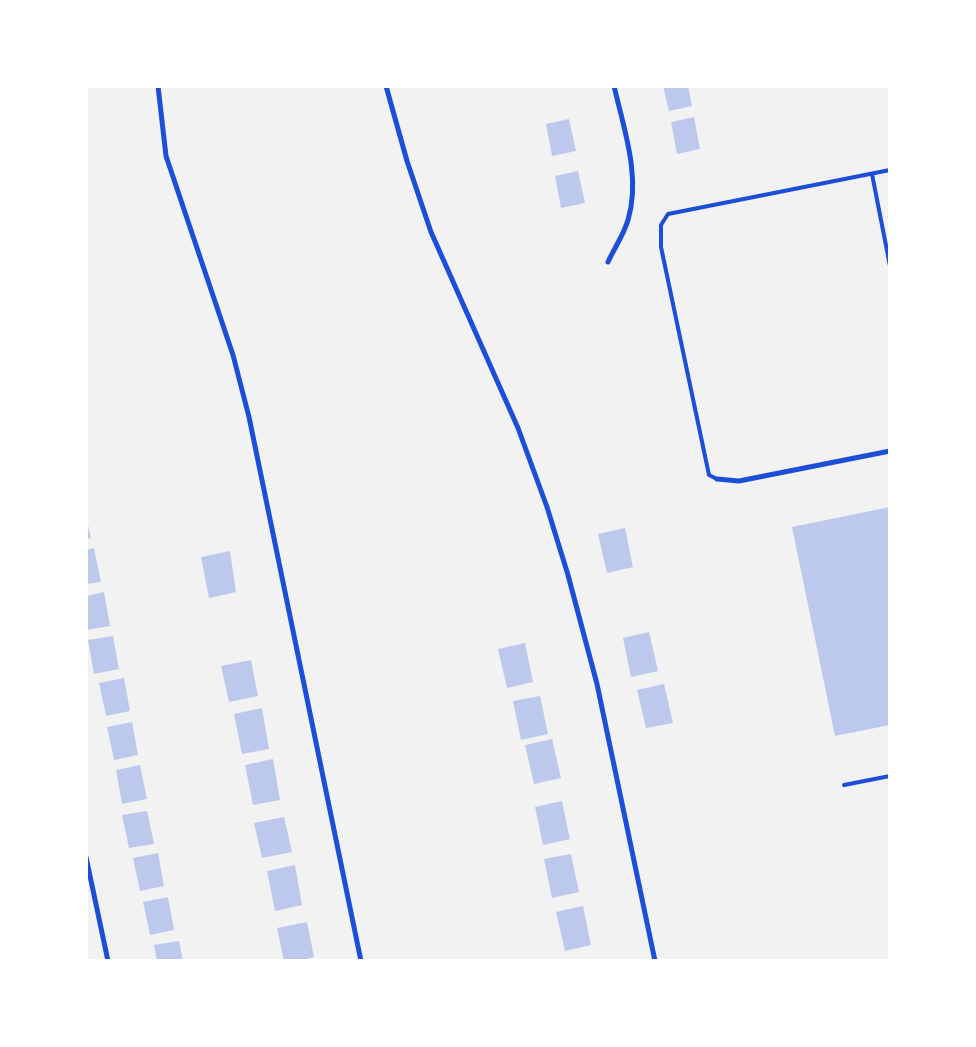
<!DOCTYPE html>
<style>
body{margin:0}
#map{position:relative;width:976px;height:1047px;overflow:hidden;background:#f2f2f2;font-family:"Noto Serif",serif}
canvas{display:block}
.frame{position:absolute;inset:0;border:88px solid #fff;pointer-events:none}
</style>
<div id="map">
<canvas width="976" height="1047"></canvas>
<div class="frame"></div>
</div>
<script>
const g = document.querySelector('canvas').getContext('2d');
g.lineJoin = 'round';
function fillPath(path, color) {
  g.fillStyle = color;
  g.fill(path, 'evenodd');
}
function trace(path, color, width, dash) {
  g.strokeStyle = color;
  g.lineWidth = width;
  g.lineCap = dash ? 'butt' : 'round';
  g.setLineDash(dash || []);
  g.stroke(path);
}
fillPath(new Path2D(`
 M 663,86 L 688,86 L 692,106 L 669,111 Z
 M 694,117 L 700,149 L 677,154 L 671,122 Z
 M 569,119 L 576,151 L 552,156 L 546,124 Z
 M 578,171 L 585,203 L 561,208 L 555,176 Z
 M 890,507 L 890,725 L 835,736 L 792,527 Z
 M 86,517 L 91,538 L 86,539 Z
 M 625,528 L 633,567 L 607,573 L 598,534 Z
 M 94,548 L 101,582 L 86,584 L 86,550 Z
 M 230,551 L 236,592 L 209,598 L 201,557 Z
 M 104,592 L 110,626 L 86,630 L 86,596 Z
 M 649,632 L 658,671 L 631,677 L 623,638 Z
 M 113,636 L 119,669 L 94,674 L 88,640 Z
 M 525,643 L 533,682 L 507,688 L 498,649 Z
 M 251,660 L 258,696 L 229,702 L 221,666 Z
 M 124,678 L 130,711 L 106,716 L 99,683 Z
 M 664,684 L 673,723 L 646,728 L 637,690 Z
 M 540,696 L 548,734 L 521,740 L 513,701 Z
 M 262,708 L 269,749 L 242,754 L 234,714 Z
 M 132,722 L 138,755 L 114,760 L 107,727 Z
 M 552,739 L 561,778 L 534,784 L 525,745 Z
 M 273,759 L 280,800 L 253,805 L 245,765 Z
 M 140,765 L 147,799 L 122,804 L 116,770 Z
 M 562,801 L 570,839 L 543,845 L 535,807 Z
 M 147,811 L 154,844 L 129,848 L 122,815 Z
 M 284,817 L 292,852 L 262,858 L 254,823 Z
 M 158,853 L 164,886 L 140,891 L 133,858 Z
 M 571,854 L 579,892 L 552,898 L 544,859 Z
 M 295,865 L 302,905 L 275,911 L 267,871 Z
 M 168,897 L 174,930 L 150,935 L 143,902 Z
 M 583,906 L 591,945 L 565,951 L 556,912 Z
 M 307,922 L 314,957 L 299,961 L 284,961 L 277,928 Z
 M 179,941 L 183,961 L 157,961 L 154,945 Z`), '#bdc9ec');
trace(new Path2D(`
 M 872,174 L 890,266
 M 717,479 L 709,475 L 661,247 L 661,225 L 668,214 L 890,170
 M 844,785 L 890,776`), '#1d4ed8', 4);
trace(new Path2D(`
 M 158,86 L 166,156 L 233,355 L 249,417 L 361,961
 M 386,86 L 407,161 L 431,232 L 518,428 L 547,507 L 568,575 L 597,684 L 655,961
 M 608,262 C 614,249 624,234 628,220 C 641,177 624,129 614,86
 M 717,479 L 739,481 L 890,451
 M 86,857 L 108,961`), '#1d4ed8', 5);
</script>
